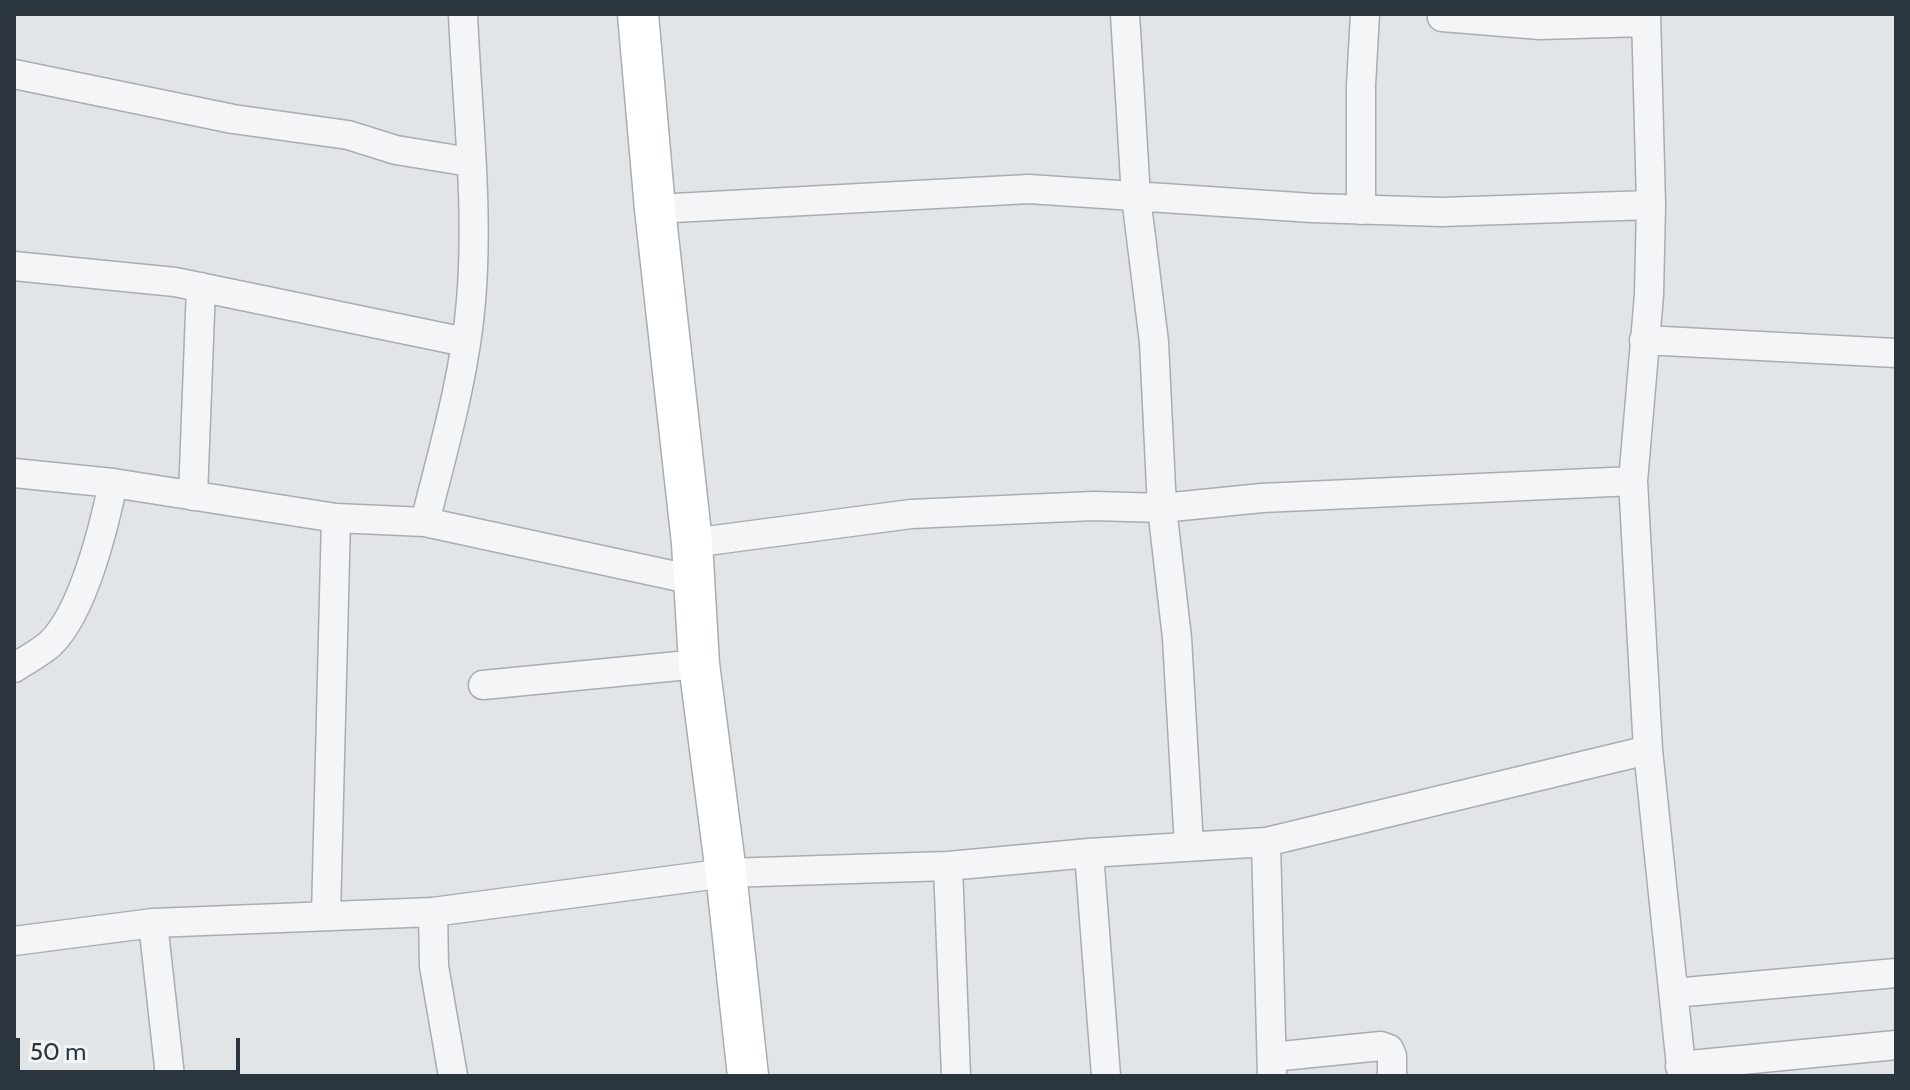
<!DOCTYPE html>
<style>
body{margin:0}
#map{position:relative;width:1910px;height:1090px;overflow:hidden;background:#e1e5e8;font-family:Cabin,sans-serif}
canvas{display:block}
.frame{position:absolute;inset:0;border:16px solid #2b353e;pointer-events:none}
.scale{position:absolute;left:16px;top:1038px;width:224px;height:36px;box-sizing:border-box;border:4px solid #2b353e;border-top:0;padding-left:10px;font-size:24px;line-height:28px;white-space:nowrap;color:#2b353e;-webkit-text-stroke:6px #f0f4f6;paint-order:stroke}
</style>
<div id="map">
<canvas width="1910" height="1090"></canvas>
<div class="frame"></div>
<div class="scale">50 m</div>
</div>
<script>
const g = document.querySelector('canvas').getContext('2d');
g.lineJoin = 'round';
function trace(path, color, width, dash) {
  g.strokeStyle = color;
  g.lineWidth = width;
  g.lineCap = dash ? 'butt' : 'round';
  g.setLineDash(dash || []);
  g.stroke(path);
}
const street = new Path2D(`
 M 1125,14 L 1136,197 L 1154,342 L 1162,508 L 1177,638 L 1189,846
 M 1646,14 L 1651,205 L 1649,295 L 1633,481 L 1648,750 L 1682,1076
 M 1442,17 L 1540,25 L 1646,22
 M 14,74 L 233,119 L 348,135 L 396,150 L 470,162
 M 655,209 L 1029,189 L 1312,208 L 1442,212 L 1651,205
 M 1361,210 L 1361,85 L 1365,14
 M 14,266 L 175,282 L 465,342
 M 1644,340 L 1896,353
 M 14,473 L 113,483 L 336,518 L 425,522 L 694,580
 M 193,496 L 201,287
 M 425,522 C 443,450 465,376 471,301 C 479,207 467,108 463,14
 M 692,543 L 911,514 L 1094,506 L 1162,508 L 1262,498 L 1633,481
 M 14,668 C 26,660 40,653 50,644 C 83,613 104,527 113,483
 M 483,685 L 699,664
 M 1266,842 L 1272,1076
 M 1089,853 L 1106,1076
 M 948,866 L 956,1076
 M 433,912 L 434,966 L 453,1076
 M 326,916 L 336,518
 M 153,923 L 170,1076
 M 14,941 L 153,923 L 433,912 L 726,873 L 948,866 L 1089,853 L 1266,842 L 1648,750
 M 1674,993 L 1896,973
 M 1272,1057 L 1381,1046 L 1389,1049 L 1392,1056 L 1392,1076
 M 1680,1066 L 1896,1045`);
const secondary = new Path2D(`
 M 638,14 L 655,209 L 692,543 L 699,664 L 726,873 L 748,1076`);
trace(street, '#a7adb2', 31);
trace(secondary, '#a7adb2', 43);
trace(street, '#f3f5f7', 28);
trace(secondary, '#fff', 40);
</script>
